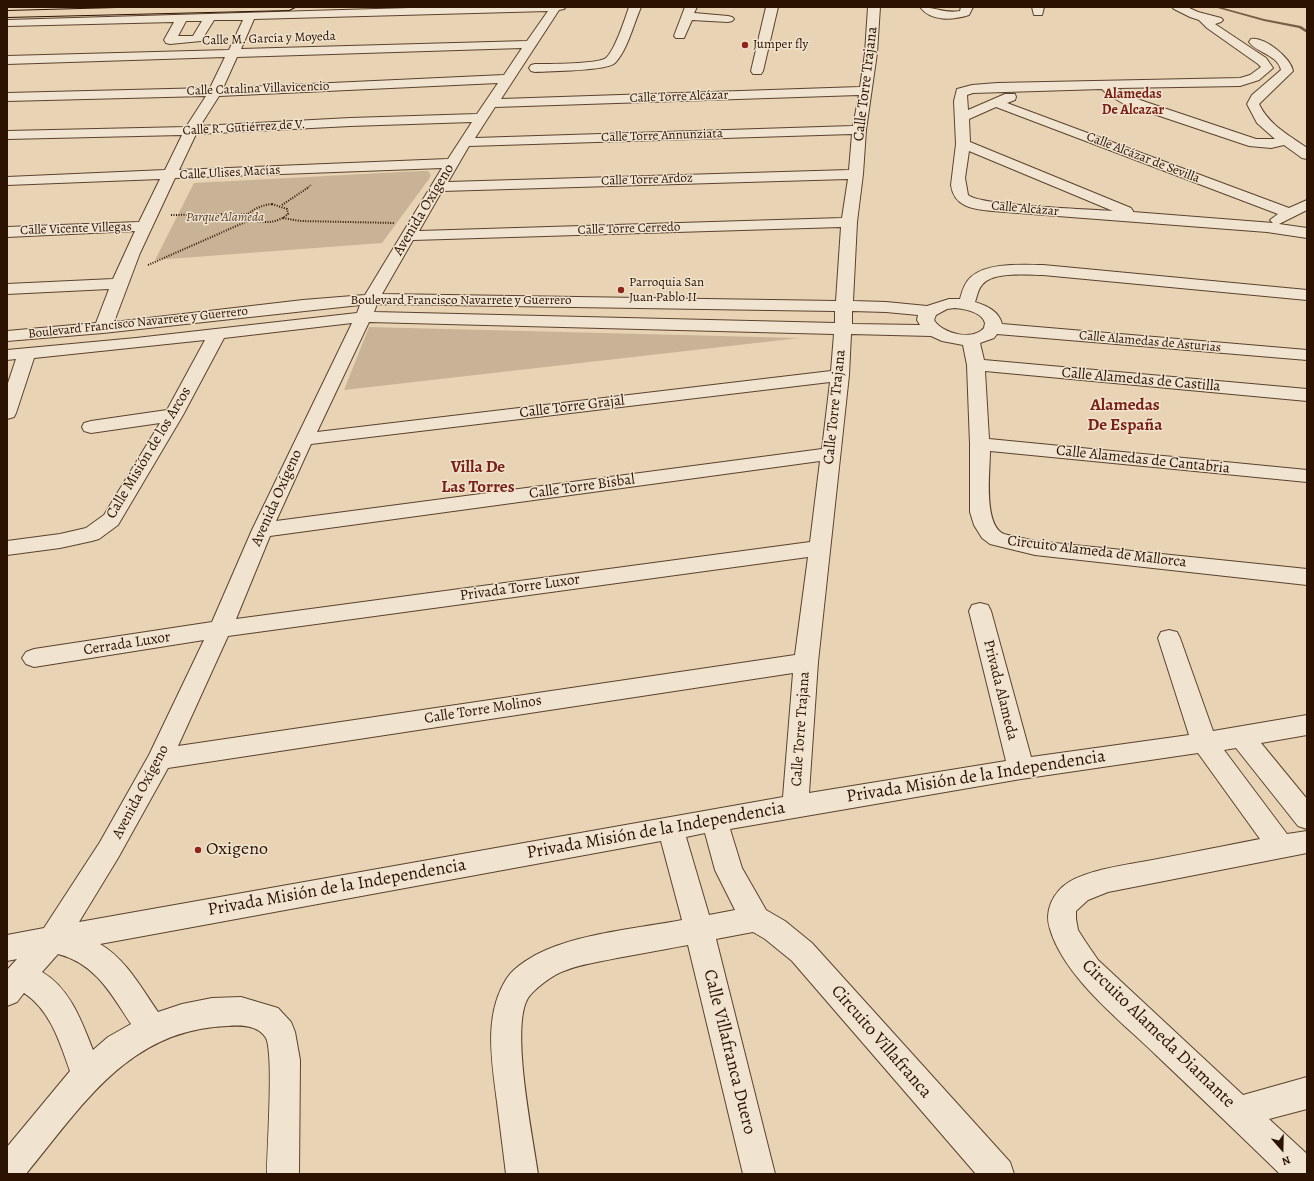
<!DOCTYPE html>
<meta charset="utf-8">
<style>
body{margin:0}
#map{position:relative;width:1314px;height:1181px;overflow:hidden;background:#e8d4b5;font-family:Alegreya,serif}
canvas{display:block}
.frame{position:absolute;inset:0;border:8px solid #2c1200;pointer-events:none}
.north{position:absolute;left:1262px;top:1129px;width:40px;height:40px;-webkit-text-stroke:3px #f0e3cf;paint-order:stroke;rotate:160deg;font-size:11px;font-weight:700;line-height:16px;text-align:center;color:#2c1200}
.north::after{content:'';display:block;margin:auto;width:14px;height:18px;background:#2c1200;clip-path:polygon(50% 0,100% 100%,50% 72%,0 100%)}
</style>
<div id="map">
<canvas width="1314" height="1181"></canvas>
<div class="frame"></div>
<div class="north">N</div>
</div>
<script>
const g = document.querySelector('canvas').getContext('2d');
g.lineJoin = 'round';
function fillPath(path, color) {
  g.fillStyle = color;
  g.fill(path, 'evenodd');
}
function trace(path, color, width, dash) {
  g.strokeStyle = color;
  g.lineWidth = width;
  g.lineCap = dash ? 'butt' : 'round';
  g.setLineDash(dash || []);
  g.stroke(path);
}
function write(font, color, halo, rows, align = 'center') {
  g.font = font + ' Alegreya,serif';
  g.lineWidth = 3;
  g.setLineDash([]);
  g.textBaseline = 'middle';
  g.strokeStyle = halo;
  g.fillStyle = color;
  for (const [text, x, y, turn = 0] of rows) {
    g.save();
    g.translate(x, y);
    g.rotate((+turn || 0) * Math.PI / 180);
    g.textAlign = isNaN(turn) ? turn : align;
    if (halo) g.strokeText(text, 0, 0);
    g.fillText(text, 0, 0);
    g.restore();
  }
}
fillPath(new Path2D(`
 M 420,171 L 428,171 L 431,175 L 429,179 L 382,243 L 155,260 L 194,183 Z
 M 369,327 L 800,338 L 344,390 Z`), '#c8b396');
fillPath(new Path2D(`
 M 1214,7 L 1220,7 L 1264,19 L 1301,26 L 1307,30 L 1307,33 L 1299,28 L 1264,21 Z`), '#765f47');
const minor = new Path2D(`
 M 443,7 L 566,7 L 564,9 L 559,10 L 501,99 L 860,87 L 865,53 L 868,7 L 880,7 L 877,53 L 866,130 L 863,174 L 857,222 L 853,301 L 886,302 L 927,306 L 949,299 L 960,299 C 962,291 965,282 971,277 C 987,262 1023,265 1043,265 L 1307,290 L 1307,300 L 1043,275 C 1028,275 992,271 982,285 C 978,289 977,297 975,302 C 987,306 999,311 1002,324 L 1307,350 L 1307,360 L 997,334 L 994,338 L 980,343 L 984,360 L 1307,389 L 1307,401 L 985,371 L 989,439 L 1307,470 L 1307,482 L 990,451 C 990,471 983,525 1004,534 C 1014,537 1025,538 1035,541 L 1307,569 L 1307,585 L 1035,555 L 990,544 L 982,538 L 974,525 L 970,512 L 970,444 L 967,365 L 963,345 L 942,341 L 931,336 L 851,334 L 849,375 L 818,662 L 809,793 L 1006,761 L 969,611 L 972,605 L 980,603 L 988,605 L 991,611 L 1031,757 L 1189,735 L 1158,638 L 1161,632 L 1169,630 L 1177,632 L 1180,638 L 1213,731 L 1307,715 L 1307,735 L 1261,743 L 1307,799 L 1307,829 L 1298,826 L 1236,748 L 1224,750 L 1287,834 L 1307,831 L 1307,853 L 1108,892 L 1088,900 L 1076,911 L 1076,919 L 1078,930 L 1085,941 L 1098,960 L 1243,1095 L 1307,1077 L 1307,1109 L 1269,1119 L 1307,1154 L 1307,1174 L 1280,1174 C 1239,1134 1198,1095 1156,1055 C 1121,1021 1064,977 1050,929 C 1044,911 1053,892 1069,882 C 1089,870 1124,865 1147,861 C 1185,854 1223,846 1260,839 L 1198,753 L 1021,779 L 730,829 L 742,868 L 766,910 L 785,921 L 812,943 L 1010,1162 L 1014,1174 L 976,1174 L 792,961 L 765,939 L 753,932 L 716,939 L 775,1174 L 743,1174 L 688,945 C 665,949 641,954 617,958 C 599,962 581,964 564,971 C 554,974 534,989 528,998 C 510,1027 533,1137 538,1174 L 506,1174 C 503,1150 500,1126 497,1102 C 492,1061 483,1015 507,978 C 515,966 534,955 546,950 C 585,933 640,928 682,920 L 661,841 L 100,944 C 126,959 142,989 158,1012 L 182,1004 L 212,998 L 241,997 L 278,1008 L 291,1022 L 295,1032 L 300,1060 L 299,1174 L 267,1174 C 267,1150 274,1054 266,1038 C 258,1025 241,1025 228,1026 C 129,1029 83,1105 26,1174 L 7,1174 L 7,1147 L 70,1071 C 60,1043 51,1011 24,993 L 17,1002 L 7,1006 L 7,970 L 17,959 L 7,961 L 7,935 L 44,928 L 100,842 L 149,755 L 204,640 L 34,667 L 26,664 L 22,658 L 26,652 L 34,649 L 212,622 L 252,530 L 352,323 L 224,338 L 183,415 L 118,525 L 99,539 L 92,541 L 60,548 L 7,555 L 7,541 L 60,534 L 86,528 L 104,515 L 160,423 L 91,433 L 84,431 L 82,427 L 84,423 L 91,421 L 167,410 L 205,340 L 34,358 L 16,413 L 14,417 L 7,419 L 7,386 L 16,359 L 7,360 L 7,350 L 136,338 L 357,313 L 360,305 L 103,333 L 7,341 L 7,331 L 96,323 L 109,289 L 7,294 L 7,284 L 113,279 L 135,231 L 7,237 L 7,227 L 139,222 L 160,179 L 7,185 L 7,177 L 165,170 L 182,135 L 7,139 L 7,131 L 186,127 L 206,96 L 7,101 L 7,93 L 210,88 L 225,57 L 7,64 L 7,56 L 229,50 L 243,20 L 214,20 L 201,41 L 170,44 L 166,43 L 164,40 L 174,22 L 7,26 L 7,20 ZM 548,11 L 527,41 L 241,49 L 254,19 ZM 186,21 L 202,21 L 193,36 L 178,36 ZM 522,48 L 504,75 L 223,88 L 237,57 ZM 498,83 L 477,114 L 350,118 L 200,126 L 219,96 ZM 859,95 L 853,126 L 475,138 L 495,107 ZM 472,122 L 448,159 L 179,170 L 196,134 L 350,126 ZM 852,134 L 849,170 L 448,182 L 469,146 ZM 442,168 L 365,295 L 303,300 L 114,322 L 140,253 L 175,178 ZM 848,179 L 842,218 L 419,231 L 442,191 ZM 841,227 L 836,301 L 382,294 L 413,240 ZM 377,304 L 835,311 L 835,323 L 374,312 ZM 955,308 C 965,309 982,312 985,323 L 984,328 C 973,341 942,334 934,320 L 936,315 L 947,309 ZM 852,311 L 886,312 L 918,315 L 917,320 L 920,325 L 852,324 ZM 369,322 L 834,334 L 831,371 L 317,432 ZM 830,382 L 822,449 L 276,521 L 311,444 ZM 820,461 L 810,542 L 236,619 L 270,536 ZM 808,557 L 795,655 L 178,746 L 228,636 ZM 793,673 L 783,797 L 79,922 L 118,858 L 168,768 ZM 705,833 L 715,870 L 735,910 L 709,915 L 686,837 ZM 58,954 C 96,964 111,994 131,1024 L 108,1037 L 93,1050 C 82,1022 70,988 42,972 Z
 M 629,7 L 641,7 C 634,23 627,51 615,63 C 606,71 550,71 535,72 L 531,71 L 529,68 L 531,65 L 535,64 C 547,64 599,64 606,58 C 615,50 625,19 629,7 Z
 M 685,7 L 697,7 L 694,13 L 728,16 L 732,17 L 734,19 L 732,21 L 728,22 L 692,20 L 684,38 L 676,38 L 674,36 Z
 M 766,7 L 778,7 L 763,71 L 761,74 L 753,74 L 751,71 Z
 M 920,7 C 935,7 945,14 960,11 L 961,7 L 973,7 L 969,15 C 953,20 931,22 920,7 Z
 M 1032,7 L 1044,7 L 1042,15 L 1034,15 Z
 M 1172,7 L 1187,7 L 1198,12 L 1221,18 L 1223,20 L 1221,22 L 1215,24 L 1266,58 L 1273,68 L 1259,80 L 1240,86 L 1117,88 L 1134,98 L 1256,139 L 1275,139 L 1257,123 L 1247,104 L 1252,95 L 1281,70 C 1278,55 1257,53 1249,42 L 1251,39 C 1264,36 1291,58 1293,71 L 1259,104 C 1269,125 1289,135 1307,148 L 1307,159 L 1302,158 L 1284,145 L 1271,148 L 1249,146 L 1124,104 L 1107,94 L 1102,89 L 973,93 L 967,95 L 968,110 L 1005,94 L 1015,94 L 1016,97 L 1015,100 L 1007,103 L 1289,208 L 1307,200 L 1307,210 L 1279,224 L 1307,228 L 1307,238 L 1267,232 L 992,211 C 973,209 954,207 951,185 L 956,144 L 954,101 L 957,89 L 972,85 L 997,83 L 1240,78 L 1250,75 L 1261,67 L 1258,64 L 1207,28 L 1199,20 L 1190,17 L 1174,9 ZM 996,107 L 1278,214 L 1270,220 L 1273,223 L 1133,212 L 1133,211 L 1131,208 L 970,142 L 969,119 ZM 969,151 L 1113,211 C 1089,209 981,206 968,195 L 965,178 Z`);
const major = new Path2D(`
 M 153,7 L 295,7 L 289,10 L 7,17 L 7,11 Z`);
trace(minor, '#5b422d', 2);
trace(major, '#2c1200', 2);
trace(new Path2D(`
 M 307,188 L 311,185`), '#2c1200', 1.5, [0.5, 1]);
trace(new Path2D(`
 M 272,204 L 287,209 L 288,214 C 276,224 265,223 250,220 L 248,214 C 255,208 263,205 272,204 Z
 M 282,205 L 309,187
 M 171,215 L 248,214
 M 283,218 L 300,221 L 395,223
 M 148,265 L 250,220`), '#2c1200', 2, [1, 1.5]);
fillPath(minor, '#f0e3cf');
fillPath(major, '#e8d4b5');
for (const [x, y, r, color] of [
 [745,45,4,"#8f2418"],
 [621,290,4,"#8f2418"],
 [198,850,4,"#8f2418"]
]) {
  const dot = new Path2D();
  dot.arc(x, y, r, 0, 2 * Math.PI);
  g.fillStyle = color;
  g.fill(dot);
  trace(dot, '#f0e3cf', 1.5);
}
write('13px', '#2c1200', '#f0e3cf', [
 ["Calle M. García y Moyeda",269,39,-2],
 ["Calle Catalina Villavicencio",258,89,-2],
 ["Calle Torre Alcázar",679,97,-2],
 ["Calle R. Gutiérrez de V.",244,128,-3],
 ["Calle Torre Annunziata",662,136,-2],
 ["Calle Alcázar de Sevilla",1143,158,21],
 ["Calle Ulises Macías",230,173,-3],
 ["Calle Torre Ardoz",647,180,-2],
 ["Calle Alcázar",1025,209,5],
 ["Calle Vicente Villegas",76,229,-2],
 ["Calle Torre Cerredo",629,229,-2],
 ["Boulevard Francisco Navarrete y Guerrero",461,301],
 ["Boulevard Francisco Navarrete y Guerrero",138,323,-6],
 ["Calle Alamedas de Asturias",1150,342,5]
]);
write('13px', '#2c1200', '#f0e3cf', [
 ["Jumper fly",753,45],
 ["Parroquia San",629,283],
 ["Juan Pablo II",629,298]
], 'left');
write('italic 13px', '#5b422d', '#f0e3cf', [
 ["Parque Alameda",225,218]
]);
write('bold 14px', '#7a1f14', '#f0e3cf', [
 ["Alamedas",1133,95],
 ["De Alcazar",1133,111]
]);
write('15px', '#2c1200', '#f0e3cf', [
 ["Calle Torre Trajana",866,84,-83],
 ["Avenida Oxígeno",424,210,-59],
 ["Calle Alamedas de Castilla",1141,380,5],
 ["Calle Torre Grajal",572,407,-7],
 ["Calle Torre Trajana",835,407,-84],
 ["Calle Misión de los Arcos",149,453,-59],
 ["Calle Alamedas de Cantabria",1143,460,6],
 ["Calle Torre Bisbal",582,487,-8],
 ["Avenida Oxígeno",277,498,-66],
 ["Circuito Alameda de Mallorca",1097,552,7],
 ["Privada Torre Luxor",520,588,-8],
 ["Cerrada Luxor",127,644,-9],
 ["Privada Alameda",1000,690,76],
 ["Calle Torre Molinos",483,710,-9],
 ["Calle Torre Trajana",801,729,-86],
 ["Avenida Oxígeno",141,792,-62]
]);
write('bold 17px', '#7a1f14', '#f0e3cf', [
 ["Alamedas",1125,406],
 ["De España",1125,426],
 ["Villa De",478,468],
 ["Las Torres",478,488]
]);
write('18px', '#2c1200', '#f0e3cf', [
 ["Privada Misión de la Independencia",976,777,-9],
 ["Privada Misión de la Independencia",656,831,-10],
 ["Privada Misión de la Independencia",337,888,-10],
 ["Circuito Alameda Diamante",1158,1034,44],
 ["Circuito Villafranca",881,1042,49],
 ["Calle Villafranca Duero",729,1052,76]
]);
write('18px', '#2c1200', '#f0e3cf', [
 ["Oxigeno",206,850]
], 'left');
</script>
